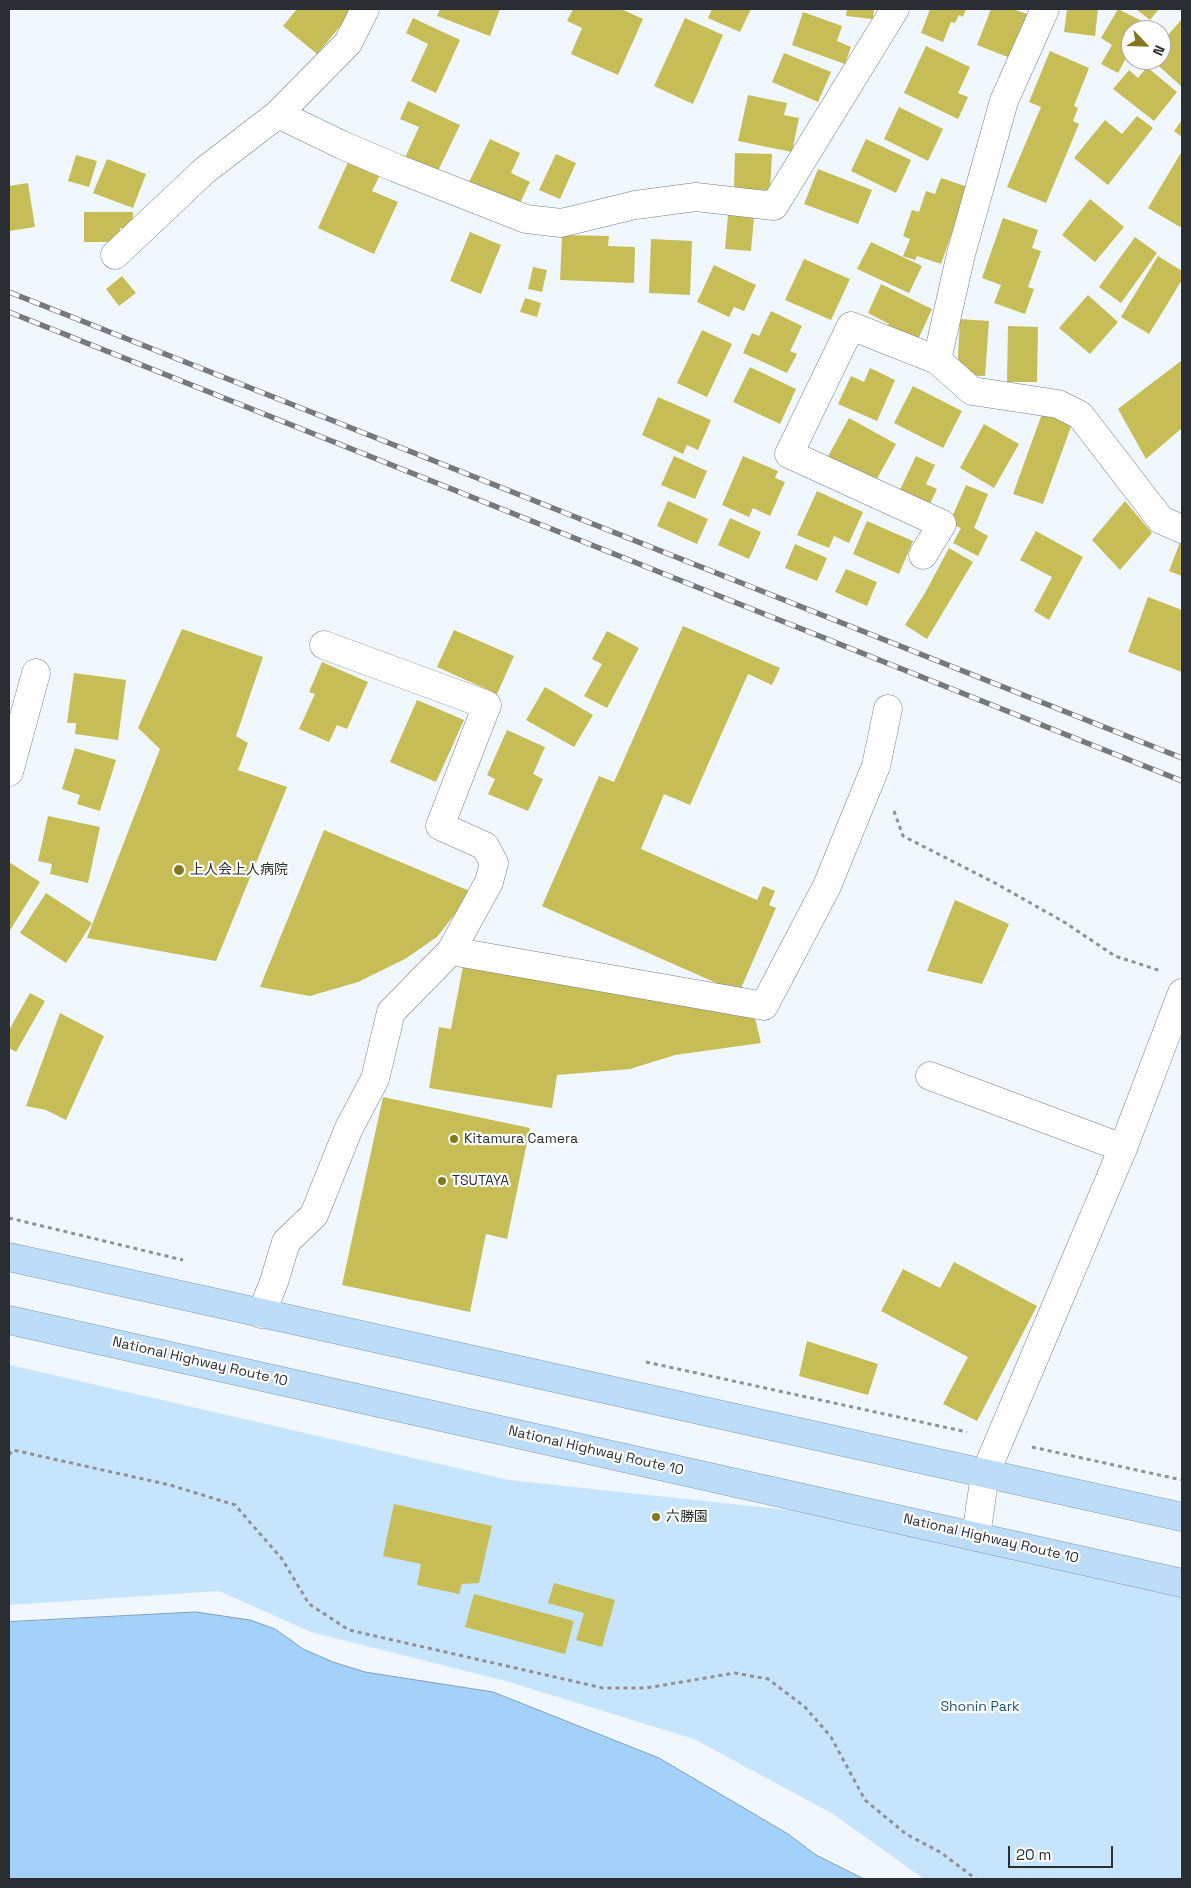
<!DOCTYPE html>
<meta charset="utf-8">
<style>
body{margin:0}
#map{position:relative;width:1191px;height:1888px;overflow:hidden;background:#f0f7fe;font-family:"Space Grotesk",sans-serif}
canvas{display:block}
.frame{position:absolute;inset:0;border:10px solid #2a2d31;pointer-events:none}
.north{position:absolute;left:1121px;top:20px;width:50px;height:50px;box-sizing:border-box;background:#fff;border:1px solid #aaabad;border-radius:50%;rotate:114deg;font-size:14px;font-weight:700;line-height:20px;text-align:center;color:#2a2d31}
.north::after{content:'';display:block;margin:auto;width:18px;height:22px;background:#82791e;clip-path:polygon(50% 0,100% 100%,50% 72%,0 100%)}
.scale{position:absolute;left:1008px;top:1846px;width:105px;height:22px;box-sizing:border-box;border:2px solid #2a2d31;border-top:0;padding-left:6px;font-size:15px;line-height:18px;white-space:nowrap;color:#2a2d31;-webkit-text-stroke:4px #fff;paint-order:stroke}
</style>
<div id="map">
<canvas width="1191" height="1888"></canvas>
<div class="frame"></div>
<div class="north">N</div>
<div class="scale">20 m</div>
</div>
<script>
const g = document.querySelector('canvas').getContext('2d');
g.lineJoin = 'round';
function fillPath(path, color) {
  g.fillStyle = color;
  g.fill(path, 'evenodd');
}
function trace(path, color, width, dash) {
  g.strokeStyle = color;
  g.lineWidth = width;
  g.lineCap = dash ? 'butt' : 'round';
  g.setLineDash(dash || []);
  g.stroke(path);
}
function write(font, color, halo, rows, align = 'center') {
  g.font = font + ' "Space Grotesk","Noto Sans JP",sans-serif';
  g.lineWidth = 4.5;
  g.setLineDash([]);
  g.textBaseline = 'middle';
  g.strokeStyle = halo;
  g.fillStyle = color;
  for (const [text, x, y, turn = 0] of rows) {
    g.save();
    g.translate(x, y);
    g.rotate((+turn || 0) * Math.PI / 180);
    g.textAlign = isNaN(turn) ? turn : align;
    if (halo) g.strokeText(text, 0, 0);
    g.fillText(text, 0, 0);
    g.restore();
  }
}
fillPath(new Path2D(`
 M 10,1365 L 509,1480 L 983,1531 L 1182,1584 L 1182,1879 L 924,1879 L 833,1814 L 694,1739 L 506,1681 L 311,1632 L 219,1591 L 9,1605 Z`), '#c7e4fd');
const water = new Path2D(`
 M 196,1612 L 250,1620 L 275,1629 L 303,1649 L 333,1662 L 365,1672 L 493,1692 L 659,1758 L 788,1834 L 816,1855 L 864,1879 L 9,1879 L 9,1622 Z`);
fillPath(water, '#a3d1fa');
trace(water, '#7fa0be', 1);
fillPath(new Path2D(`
 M 297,9 L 350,9 L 353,11 L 317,54 L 283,26 Z
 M 440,9 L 500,9 L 490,36 L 437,16 Z
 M 573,9 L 621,9 L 643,19 L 618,75 L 571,54 L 582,28 L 567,21 Z
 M 712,9 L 751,9 L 740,32 L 708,18 Z
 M 847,9 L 874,9 L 873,19 L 846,16 Z
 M 930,9 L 966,9 L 963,17 L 959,15 L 955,23 L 951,22 L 943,42 L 921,33 Z
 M 991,9 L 1013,9 L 1027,14 L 1010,58 L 977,45 Z
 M 1067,9 L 1098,9 L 1095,36 L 1064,32 Z
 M 1118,9 L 1146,23 L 1142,30 L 1131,30 L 1131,49 L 1118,73 L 1101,64 L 1112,45 L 1101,38 Z
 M 1136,9 L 1159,9 L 1150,20 Z
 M 803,12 L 842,26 L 837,41 L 851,47 L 845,64 L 792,45 Z
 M 413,18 L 460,40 L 436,93 L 411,81 L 428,44 L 406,33 Z
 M 685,18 L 723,35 L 693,104 L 654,86 Z
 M 1182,19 L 1182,87 L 1152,60 L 1161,60 L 1161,43 Z
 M 926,46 L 970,67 L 958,93 L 968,97 L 958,119 L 904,93 Z
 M 1050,51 L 1089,68 L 1074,106 L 1078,108 L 1073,121 L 1079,124 L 1046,203 L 1007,187 L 1041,107 L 1029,102 Z
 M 784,53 L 831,72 L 818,102 L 772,82 Z
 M 1147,67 L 1177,92 L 1154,121 L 1113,89 L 1129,70 L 1138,78 Z
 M 748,95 L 787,103 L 784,115 L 799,118 L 792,152 L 738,141 Z
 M 408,101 L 460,125 L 436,175 L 404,160 L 419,127 L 400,119 Z
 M 899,107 L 943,129 L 928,161 L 884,139 Z
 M 1137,116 L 1153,128 L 1108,185 L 1074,158 L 1105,120 L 1122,134 Z
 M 1182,120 L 1182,137 L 1174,131 Z
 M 490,139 L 520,153 L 511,173 L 530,182 L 517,209 L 467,186 Z
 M 866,139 L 911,160 L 896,193 L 851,171 Z
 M 1182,151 L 1182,224 L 1180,227 L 1148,208 Z
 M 735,153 L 772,154 L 770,190 L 734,189 Z
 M 556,154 L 576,163 L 560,199 L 539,190 Z
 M 76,155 L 97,161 L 89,187 L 68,181 Z
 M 107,159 L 146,174 L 133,208 L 93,193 Z
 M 349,160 L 380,175 L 372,191 L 398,202 L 374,254 L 318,228 Z
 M 818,169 L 872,190 L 858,224 L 804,204 Z
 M 941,178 L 968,187 L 941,264 L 917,256 L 915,260 L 903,256 L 910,239 L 903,236 L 912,210 L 919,212 L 926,191 L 935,194 Z
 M 28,183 L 35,227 L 9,231 L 9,186 Z
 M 1090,199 L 1124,227 L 1095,262 L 1062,235 Z
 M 84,212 L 133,212 L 133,228 L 120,228 L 120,242 L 84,242 Z
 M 728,215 L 754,217 L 751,251 L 725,249 Z
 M 1003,218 L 1038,230 L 1032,248 L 1041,251 L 1028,287 L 1034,289 L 1025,314 L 994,303 L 1001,285 L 982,278 Z
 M 470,232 L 501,245 L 481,294 L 450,281 Z
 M 562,235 L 609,236 L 608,246 L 635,247 L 634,283 L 560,280 Z
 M 1135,237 L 1157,253 L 1121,303 L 1099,287 Z
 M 651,239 L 692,241 L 690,295 L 649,293 Z
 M 871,242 L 922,266 L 909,293 L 857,269 Z
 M 1158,256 L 1182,271 L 1182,280 L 1149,334 L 1121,317 Z
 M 804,259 L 850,279 L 831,320 L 785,300 Z
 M 714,265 L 756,285 L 744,311 L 734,307 L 729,317 L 697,302 Z
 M 533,267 L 547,270 L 542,292 L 528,289 Z
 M 122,276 L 136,293 L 119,306 L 106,289 Z
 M 881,284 L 932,309 L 915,346 L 885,331 L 889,324 L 868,313 Z
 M 1088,295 L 1118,322 L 1090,354 L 1059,328 Z
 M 525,298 L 541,303 L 537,317 L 520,312 Z
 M 771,311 L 802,326 L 790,351 L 797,354 L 787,373 L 743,353 L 752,333 L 759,336 Z
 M 960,319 L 989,321 L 985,376 L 957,375 Z
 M 1008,326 L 1038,327 L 1037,382 L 1007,382 Z
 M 702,330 L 732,344 L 707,397 L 677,383 Z
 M 1181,361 L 1182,363 L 1182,428 L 1146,459 L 1118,409 Z
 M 750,367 L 796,389 L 780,424 L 733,402 Z
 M 870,368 L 895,380 L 877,421 L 838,404 L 851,376 L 864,382 Z
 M 913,386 L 962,411 L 943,448 L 894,423 Z
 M 658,397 L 711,420 L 698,450 L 687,445 L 683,454 L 642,435 Z
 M 1043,411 L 1073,421 L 1043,504 L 1013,494 Z
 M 849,418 L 896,444 L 873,486 L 826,460 Z
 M 984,424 L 1019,444 L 994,488 L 960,468 Z
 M 674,456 L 707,471 L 695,499 L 661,485 Z
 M 743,456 L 778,471 L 775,478 L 785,482 L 770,516 L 753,508 L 749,517 L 722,505 Z
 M 916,456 L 935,465 L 926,484 L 937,489 L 928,508 L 898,494 Z
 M 966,485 L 988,494 L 974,528 L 988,536 L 978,556 L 953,543 L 961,528 L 949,524 Z
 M 817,491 L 863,512 L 849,543 L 834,536 L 829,548 L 797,535 Z
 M 668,501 L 708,519 L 697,544 L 657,526 Z
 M 1125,501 L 1152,533 L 1120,570 L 1092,540 Z
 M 730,518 L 761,532 L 749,559 L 718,545 Z
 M 867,521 L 913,541 L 899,574 L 853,554 Z
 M 1036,531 L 1083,557 L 1049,620 L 1034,611 L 1052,577 L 1020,560 Z
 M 1182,537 L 1182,576 L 1169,571 Z
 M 795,544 L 827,558 L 817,581 L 785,568 Z
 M 949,548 L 973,562 L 927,639 L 905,625 L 925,593 Z
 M 846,569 L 877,582 L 867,606 L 835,592 Z
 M 1148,597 L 1182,610 L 1182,672 L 1128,652 Z
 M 683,626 L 780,668 L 772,685 L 748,674 L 690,805 L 664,794 L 641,849 L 757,900 L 763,886 L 775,891 L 769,905 L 776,908 L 739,993 L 542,906 L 599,776 L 614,782 Z
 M 182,629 L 263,657 L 236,736 L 248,743 L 238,770 L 287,787 L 216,961 L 87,938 L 160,749 L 138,728 Z
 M 454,630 L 514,656 L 497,694 L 437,667 Z
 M 607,631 L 639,648 L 607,708 L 584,696 L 602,664 L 592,659 Z
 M 322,662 L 368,682 L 347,729 L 337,725 L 329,742 L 299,729 L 315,694 L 309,692 Z
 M 74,673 L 126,680 L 118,740 L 75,734 L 76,723 L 67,723 Z
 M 545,687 L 593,715 L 574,747 L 526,720 Z
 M 417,700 L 464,720 L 436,782 L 390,762 Z
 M 507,730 L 545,747 L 533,774 L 543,779 L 528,811 L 488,794 L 495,779 L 487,775 Z
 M 75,748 L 116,760 L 100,811 L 77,804 L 80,795 L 62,789 Z
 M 48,816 L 100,827 L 88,883 L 50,874 L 52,864 L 38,861 Z
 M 324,830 L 472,892 L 437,937 L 405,959 L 358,982 L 310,996 L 260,987 Z
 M 9,862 L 40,882 L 9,932 Z
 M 46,893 L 92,923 L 66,963 L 20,933 Z
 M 955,900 L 1009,924 L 982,984 L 927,971 Z
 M 464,961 L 755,1018 L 761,1043 L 675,1055 L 630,1069 L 557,1075 L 552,1108 L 429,1088 L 439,1027 L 451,1029 Z
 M 30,993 L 45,1001 L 16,1052 L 9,1048 L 9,1030 Z
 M 60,1013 L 104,1036 L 66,1120 L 46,1110 L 26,1106 Z
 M 383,1097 L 530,1128 L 507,1239 L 486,1234 L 470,1312 L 342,1285 Z
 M 954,1262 L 1037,1306 L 977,1421 L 943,1404 L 968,1357 L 881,1311 L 903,1269 L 940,1288 Z
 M 807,1341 L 878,1364 L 868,1395 L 799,1376 Z
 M 394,1504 L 492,1526 L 479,1583 L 462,1584 L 459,1594 L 417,1585 L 421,1564 L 383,1556 Z
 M 554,1583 L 615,1600 L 602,1647 L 576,1640 L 584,1613 L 548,1603 Z
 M 474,1594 L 574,1621 L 565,1654 L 465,1627 Z`), '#c7bd56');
const minor = new Path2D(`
 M 1045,9 L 1004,101 L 961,254 L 937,360 L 972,391 L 1058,404 L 1080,415 L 1161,520 L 1182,529
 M 278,114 L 342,145 L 396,168 L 526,219 L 561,223 L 635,205 L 696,197 L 774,206 L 895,9
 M 115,255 L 204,171 L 278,114 L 348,43 L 365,9
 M 923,555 L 942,524 L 789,454 L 851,326 L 937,360
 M 9,772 L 36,673
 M 451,951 L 764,1006 L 827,886 L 876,766 L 888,709
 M 930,1076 L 1123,1148
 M 261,1314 L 274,1282 L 286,1242 L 314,1215 L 349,1128 L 375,1079 L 391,1012 L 451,951 L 489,882 L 494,863 L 485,846 L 440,826 L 487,705 L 324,645`);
const tertiary = new Path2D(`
 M 976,1536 L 985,1474 L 1123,1148 L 1182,993`);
const trunk = new Path2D(`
 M 9,1257 L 1182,1517
 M 9,1320 L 1182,1583`);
trace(minor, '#777f87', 29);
trace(tertiary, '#777f87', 29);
trace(trunk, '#7e99b1', 29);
trace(new Path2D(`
 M 894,811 L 903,836 L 995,883 L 1064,922 L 1115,956 L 1161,971
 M 9,1218 L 183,1260
 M 646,1362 L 967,1432
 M 1032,1447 L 1182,1480
 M 9,1455 L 13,1450 L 170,1485 L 235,1505 L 282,1559 L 309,1604 L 349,1630 L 603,1688 L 646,1688 L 735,1673 L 768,1679 L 805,1707 L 831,1737 L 865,1800 L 906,1834 L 940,1852 L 976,1879`), '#8c9197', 3, [4, 4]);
trace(minor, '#fff', 28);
trace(tertiary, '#fff', 28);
trace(trunk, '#bcdcf8', 28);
const rail = new Path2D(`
 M 9,292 L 1182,758
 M 9,312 L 1182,781`);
trace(rail, '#74797e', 5.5);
trace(rail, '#fff', 4, [11]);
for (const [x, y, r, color] of [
 [179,870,6,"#82791e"],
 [454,1139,5,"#82791e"],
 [442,1181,5,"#82791e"],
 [656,1517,5,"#82791e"]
]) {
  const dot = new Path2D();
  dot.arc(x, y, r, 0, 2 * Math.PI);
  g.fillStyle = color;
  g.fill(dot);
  trace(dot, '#fff', 2);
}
write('14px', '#2a2d31', '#fff', [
 ["上人会上人病院",190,870],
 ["Kitamura Camera",464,1139],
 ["TSUTAYA",452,1181],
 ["六勝園",666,1517]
], 'left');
write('14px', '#2a2d31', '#fff', [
 ["National Highway Route 10",200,1362,13],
 ["National Highway Route 10",596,1451,13],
 ["National Highway Route 10",991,1539,13]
]);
write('14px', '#18537e', '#fff', [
 ["Shonin Park",980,1707]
]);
</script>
